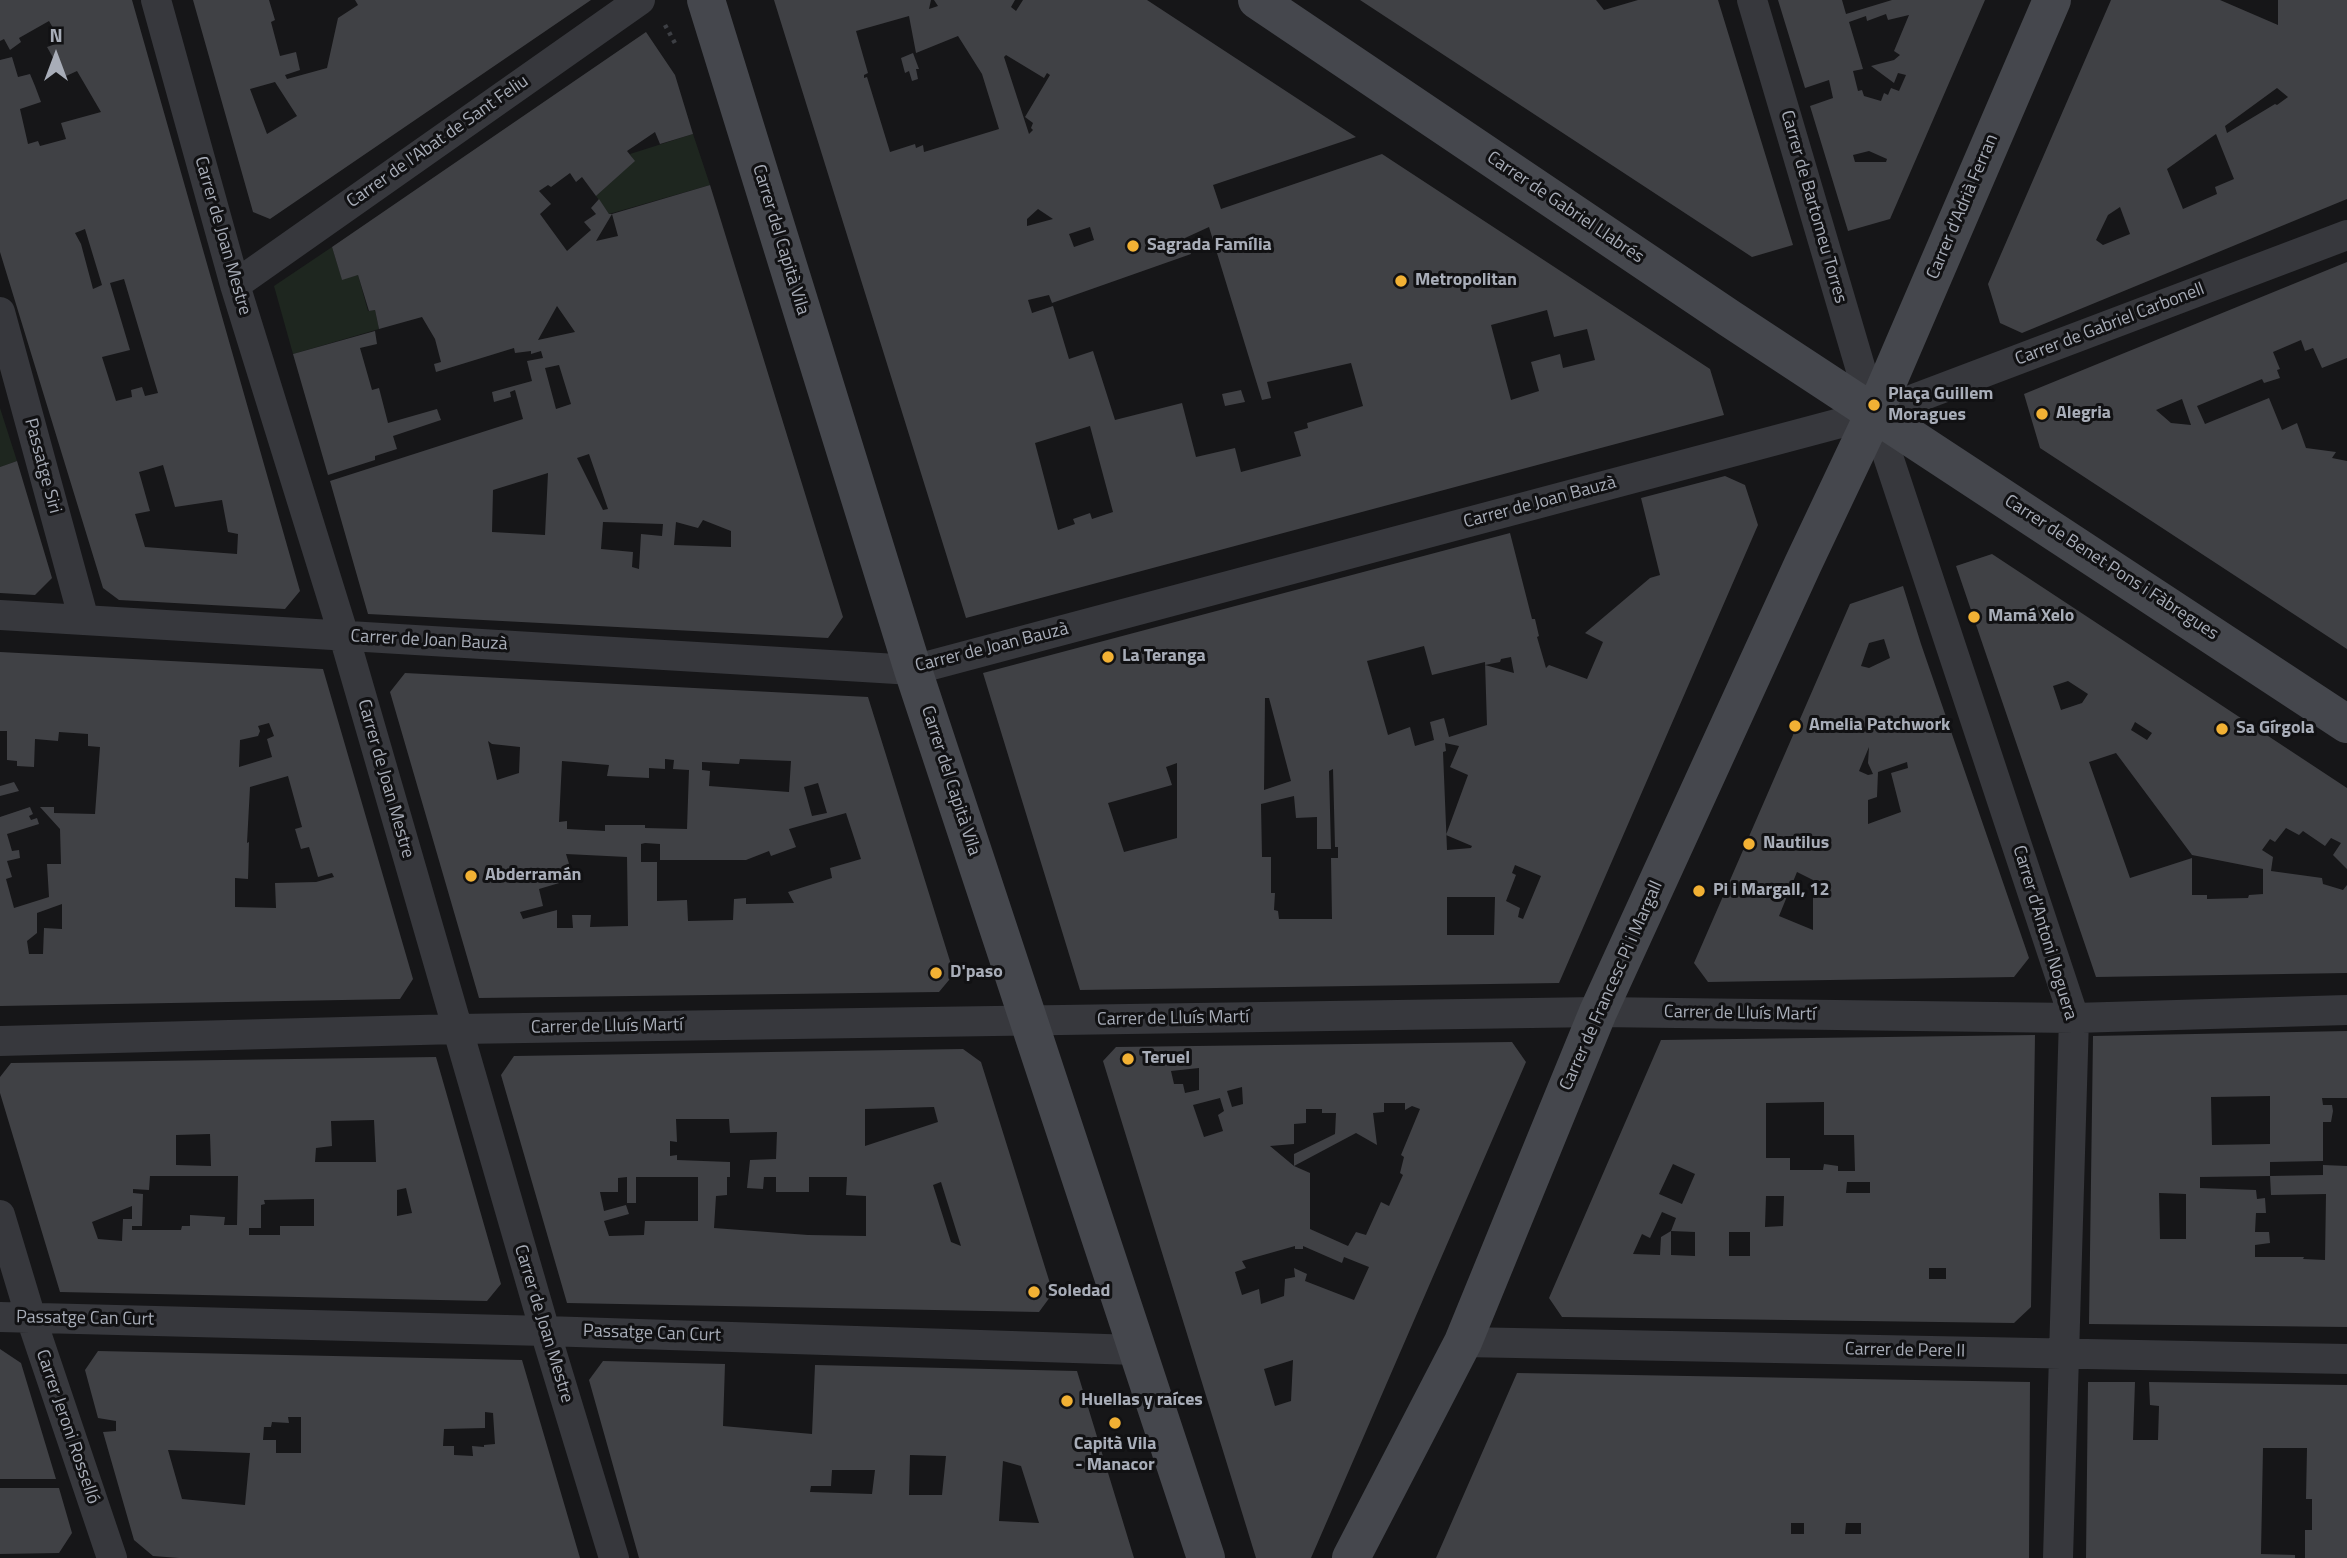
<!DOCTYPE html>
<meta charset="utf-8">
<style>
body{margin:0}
#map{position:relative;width:2347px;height:1558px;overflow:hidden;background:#161618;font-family:"Titillium Web",sans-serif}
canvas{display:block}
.north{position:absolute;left:21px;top:21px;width:70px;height:70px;-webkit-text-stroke:5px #111113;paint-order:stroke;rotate:0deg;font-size:19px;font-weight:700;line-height:28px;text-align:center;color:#a8adb8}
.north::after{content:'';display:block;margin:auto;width:24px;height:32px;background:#a8adb8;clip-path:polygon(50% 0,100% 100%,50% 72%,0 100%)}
</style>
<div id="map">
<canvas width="2347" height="1558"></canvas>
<div class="north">N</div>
</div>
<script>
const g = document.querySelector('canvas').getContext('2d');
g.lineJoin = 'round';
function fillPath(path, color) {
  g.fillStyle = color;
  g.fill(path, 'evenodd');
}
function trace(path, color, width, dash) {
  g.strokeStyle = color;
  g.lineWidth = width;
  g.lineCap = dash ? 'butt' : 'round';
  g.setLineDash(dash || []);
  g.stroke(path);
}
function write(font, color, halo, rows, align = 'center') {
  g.font = font + ' "Titillium Web",sans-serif';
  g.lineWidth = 6;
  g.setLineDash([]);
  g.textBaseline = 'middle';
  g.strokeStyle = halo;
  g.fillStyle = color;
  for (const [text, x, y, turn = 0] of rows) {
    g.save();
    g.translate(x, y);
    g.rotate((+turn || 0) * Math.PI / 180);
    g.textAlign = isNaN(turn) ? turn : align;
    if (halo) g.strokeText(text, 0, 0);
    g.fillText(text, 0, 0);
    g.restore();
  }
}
fillPath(new Path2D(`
 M 693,134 L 710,185 L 609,214 L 596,196 L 634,161 L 630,154 Z
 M 332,247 L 342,279 L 358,275 L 368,311 L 375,310 L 379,329 L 293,354 L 274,286 Z
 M 0,408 L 17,461 L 0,467 Z`), '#1e261f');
fillPath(new Path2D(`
 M 0,0 L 132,0 L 300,591 L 285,609 L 119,600 L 103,588 L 0,252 L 0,60 L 12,57 L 18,77 L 30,74 L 35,86 L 41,102 L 20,109 L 28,144 L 38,141 L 40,146 L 66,139 L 61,123 L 101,112 L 77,71 L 64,77 L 47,47 L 61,42 L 49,21 L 19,38 L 21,42 L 10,50 L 4,39 L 0,41 ZM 85,229 L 102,285 L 93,289 L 81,244 L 75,233 ZM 124,279 L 158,393 L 145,396 L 142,387 L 131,390 L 132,397 L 116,401 L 102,357 L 130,350 L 110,283 ZM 163,465 L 175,507 L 222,500 L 228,532 L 238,534 L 237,554 L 145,547 L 135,514 L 150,511 L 139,472 Z
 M 193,0 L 269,0 L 275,20 L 271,22 L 280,56 L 296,52 L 300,70 L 285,75 L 287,79 L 327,68 L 338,18 L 358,5 L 355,0 L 591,0 L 270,219 L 253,212 ZM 275,82 L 297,116 L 267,134 L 250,89 Z
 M 774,0 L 931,0 L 929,9 L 938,6 L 934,0 L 1015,0 L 1011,7 L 1016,11 L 1023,0 L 1147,0 L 1356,137 L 1213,185 L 1221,209 L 1382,154 L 1710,369 L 1724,415 L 966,618 ZM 909,16 L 916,53 L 958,36 L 982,74 L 999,129 L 924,152 L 923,145 L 916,148 L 915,144 L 890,152 L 867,77 L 864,78 L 864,75 L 868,73 L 856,31 ZM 1006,55 L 1044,78 L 1047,73 L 1050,75 L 1025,117 L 1033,123 L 1031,128 L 1033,130 L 1029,134 L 1004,57 ZM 1038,209 L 1053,219 L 1027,226 L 1027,219 ZM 1090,227 L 1094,240 L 1074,247 L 1069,234 ZM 1209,227 L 1262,400 L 1271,398 L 1267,382 L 1351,363 L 1363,406 L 1307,423 L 1308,428 L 1294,432 L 1301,456 L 1241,472 L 1235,448 L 1196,457 L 1182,403 L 1115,420 L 1093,351 L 1069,359 L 1053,306 L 1032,313 L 1028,300 L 1049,295 L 1052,303 L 1191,254 L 1185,238 ZM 1547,310 L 1554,337 L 1587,329 L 1595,360 L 1563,368 L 1560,354 L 1531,362 L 1539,391 L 1511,400 L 1491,325 ZM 1090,426 L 1113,512 L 1092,519 L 1090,513 L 1073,519 L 1075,524 L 1058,530 L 1035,443 Z
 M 1360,0 L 1596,0 L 1604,10 L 1638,0 L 1718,0 L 1793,245 L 1752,257 Z
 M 1778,0 L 1842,0 L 1846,14 L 1892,0 L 1985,0 L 1890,219 L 1848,231 L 1810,106 L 1833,98 L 1829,80 L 1805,88 ZM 1886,14 L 1888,20 L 1909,15 L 1894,51 L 1900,55 L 1894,60 L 1871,66 L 1894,83 L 1898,73 L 1906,75 L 1899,91 L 1891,88 L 1888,95 L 1884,93 L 1881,101 L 1864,96 L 1862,90 L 1858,91 L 1853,71 L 1863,69 L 1849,22 L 1866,16 L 1867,21 ZM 1869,151 L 1887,159 L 1886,162 L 1855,162 L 1853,155 Z
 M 2111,0 L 2220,0 L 2278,25 L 2278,0 L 2347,0 L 2347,199 L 2022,333 L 2000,323 L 1988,284 ZM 2277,88 L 2288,97 L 2277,105 L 2275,104 L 2227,133 L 2225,126 ZM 2216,134 L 2234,179 L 2215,187 L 2217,194 L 2183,209 L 2167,169 ZM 2120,207 L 2130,234 L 2103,245 L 2096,240 L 2108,215 Z
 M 646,32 L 675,75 L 693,134 L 660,144 L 655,132 L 627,151 L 635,161 L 596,196 L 582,177 L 576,182 L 570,173 L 551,187 L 548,185 L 539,191 L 551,204 L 540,214 L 567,251 L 591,230 L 584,222 L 596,214 L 591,208 L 599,199 L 609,214 L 612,214 L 710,185 L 843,617 L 828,638 L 368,614 L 330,481 L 523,419 L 515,390 L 510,392 L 511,397 L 494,402 L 492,392 L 532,381 L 527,361 L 543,358 L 541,351 L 531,354 L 531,351 L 515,353 L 514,348 L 436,372 L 434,364 L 441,362 L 435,339 L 422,317 L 379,329 L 375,310 L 369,311 L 358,275 L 342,280 L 332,247 ZM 612,214 L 618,236 L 596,241 ZM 557,306 L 575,332 L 538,340 ZM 559,365 L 571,404 L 556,409 L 545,368 ZM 589,454 L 608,509 L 603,510 L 577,458 ZM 548,473 L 545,535 L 492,532 L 493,490 ZM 703,520 L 731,531 L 731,547 L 674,545 L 676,522 L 698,528 ZM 603,522 L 663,524 L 662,536 L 641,534 L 639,569 L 632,567 L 633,552 L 601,549 Z
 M 913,53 L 919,69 L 916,69 L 918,79 L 912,81 L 909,71 L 905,73 L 901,58 Z
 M 2347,262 L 2347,358 L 2322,368 L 2313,348 L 2305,351 L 2301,340 L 2273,352 L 2280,369 L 2277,370 L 2280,378 L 2264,383 L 2262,379 L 2197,406 L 2205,424 L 2269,398 L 2282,430 L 2297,423 L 2306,448 L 2336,452 L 2332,458 L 2347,461 L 2347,649 L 2040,448 L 2024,394 ZM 2182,399 L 2191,425 L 2171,423 L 2156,410 Z
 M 375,331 L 377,344 L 360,348 L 372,390 L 379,388 L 388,423 L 437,409 L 441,420 L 393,436 L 397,449 L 375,456 L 375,460 L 328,475 L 293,354 Z
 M 1241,390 L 1245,402 L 1225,406 L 1222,394 Z
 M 17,461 L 52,578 L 35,595 L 0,593 L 0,467 Z
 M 1725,476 L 1745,485 L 1758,525 L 1559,983 L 1080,990 L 983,673 L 1510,533 L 1532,619 L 1535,619 L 1539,636 L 1537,637 L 1546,668 L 1549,665 L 1587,679 L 1603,642 L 1585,633 L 1650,578 L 1660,575 L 1641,498 ZM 1424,646 L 1432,675 L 1485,662 L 1487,725 L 1449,737 L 1444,718 L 1430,722 L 1434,740 L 1415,746 L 1410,727 L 1388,735 L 1367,661 ZM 1511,657 L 1514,673 L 1485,665 L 1500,662 L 1501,659 ZM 1265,698 L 1269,698 L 1291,781 L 1264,790 ZM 1445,743 L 1459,746 L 1450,767 L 1468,775 L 1446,835 L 1472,846 L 1471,848 L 1447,850 L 1443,752 L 1446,751 ZM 1177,763 L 1177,838 L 1124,852 L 1108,803 L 1172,785 L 1166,767 ZM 1333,769 L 1335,847 L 1338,847 L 1338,858 L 1331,858 L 1332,919 L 1279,919 L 1278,911 L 1274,910 L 1275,893 L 1271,893 L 1271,857 L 1262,857 L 1261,804 L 1294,796 L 1296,818 L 1317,817 L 1317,849 L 1331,849 L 1329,771 ZM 1515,865 L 1541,876 L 1523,919 L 1518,917 L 1520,908 L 1506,901 L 1516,875 L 1512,873 ZM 1447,897 L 1495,897 L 1494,935 L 1447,935 Z
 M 1992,554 L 2347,788 L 2347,869 L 2333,855 L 2341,843 L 2331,838 L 2325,846 L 2303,831 L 2299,835 L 2286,828 L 2275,842 L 2270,839 L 2262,850 L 2273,857 L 2271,871 L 2322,878 L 2323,884 L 2343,890 L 2347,885 L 2347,973 L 2096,977 L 1956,566 ZM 2068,681 L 2088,694 L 2082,703 L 2061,710 L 2053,686 ZM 2135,722 L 2152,733 L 2147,740 L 2131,730 ZM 2116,753 L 2192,855 L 2263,869 L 2263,894 L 2249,895 L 2248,898 L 2207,899 L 2207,895 L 2192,895 L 2192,858 L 2130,878 L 2089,762 Z
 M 1903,586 L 1921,644 L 2029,958 L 2014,977 L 1708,982 L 1694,963 L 1850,604 ZM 1884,639 L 1890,658 L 1869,668 L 1861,666 L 1869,643 ZM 1869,747 L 1868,763 L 1873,774 L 1868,775 L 1859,771 ZM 1907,762 L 1908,768 L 1891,773 L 1901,812 L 1868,824 L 1868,800 L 1877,797 L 1878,772 ZM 1797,872 L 1813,880 L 1813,930 L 1779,916 Z
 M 0,652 L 323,669 L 413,979 L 400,999 L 0,1006 L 0,817 L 30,807 L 33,814 L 29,816 L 31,820 L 37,818 L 39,824 L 7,834 L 12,851 L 19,850 L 20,858 L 7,861 L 12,877 L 6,879 L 14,908 L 49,897 L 47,864 L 61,864 L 60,829 L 40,807 L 54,807 L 54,813 L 95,814 L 100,747 L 88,746 L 88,734 L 59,732 L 58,741 L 35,739 L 34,767 L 17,766 L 17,761 L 7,760 L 7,731 L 0,731 ZM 269,723 L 274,736 L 267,739 L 272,757 L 239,767 L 240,740 L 258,736 L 260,731 L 258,726 ZM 288,776 L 302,827 L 295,829 L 301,849 L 309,847 L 318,877 L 332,873 L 334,877 L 316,882 L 275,883 L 276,908 L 235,907 L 235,878 L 248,879 L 249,842 L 247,843 L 250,787 ZM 62,904 L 62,929 L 44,928 L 43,954 L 29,954 L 27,941 L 37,933 L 37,913 Z
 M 405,673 L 868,697 L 954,974 L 939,992 L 479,998 L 390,692 ZM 488,741 L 492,744 L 520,747 L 519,773 L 497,780 ZM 665,759 L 674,760 L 673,769 L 689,770 L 687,829 L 645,828 L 645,825 L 605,825 L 605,831 L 567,829 L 567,821 L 559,822 L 562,761 L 609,765 L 607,776 L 649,778 L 649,768 L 665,769 ZM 740,759 L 791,761 L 789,792 L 709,786 L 710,771 L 702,770 L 702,762 L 739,764 ZM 818,783 L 827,813 L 812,816 L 804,787 ZM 846,813 L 861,859 L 830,868 L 832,878 L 788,892 L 794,903 L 746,904 L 746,898 L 734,899 L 733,920 L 688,921 L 687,900 L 657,901 L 657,862 L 641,862 L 641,844 L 645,843 L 660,844 L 660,860 L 746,860 L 769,851 L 771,856 L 796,847 L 789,829 ZM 566,854 L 627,857 L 628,926 L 590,927 L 591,915 L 572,915 L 573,928 L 557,928 L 557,910 L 523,919 L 520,912 L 543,906 L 539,889 L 566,881 L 563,869 L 570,867 Z
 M 14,782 L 19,791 L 0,796 L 0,786 Z
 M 2347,1031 L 2347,1098 L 2322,1098 L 2323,1105 L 2332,1105 L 2333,1111 L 2331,1122 L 2323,1122 L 2323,1161 L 2270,1162 L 2270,1176 L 2200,1177 L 2200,1188 L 2256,1190 L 2257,1199 L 2265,1198 L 2266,1213 L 2256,1213 L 2255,1232 L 2269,1232 L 2270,1243 L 2255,1245 L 2255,1257 L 2304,1257 L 2303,1259 L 2325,1260 L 2326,1194 L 2271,1195 L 2270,1176 L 2323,1175 L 2323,1165 L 2347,1166 L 2347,1327 L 2089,1324 L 2093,1036 ZM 2270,1096 L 2270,1144 L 2212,1145 L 2211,1097 ZM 2159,1193 L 2186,1194 L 2186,1239 L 2160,1239 Z
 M 2035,1035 L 2031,1307 L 2014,1323 L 1562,1317 L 1549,1298 L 1661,1040 ZM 1824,1102 L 1824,1135 L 1854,1135 L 1855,1171 L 1838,1171 L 1838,1166 L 1824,1164 L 1823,1170 L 1790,1170 L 1790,1158 L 1766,1158 L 1766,1103 ZM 1673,1164 L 1695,1174 L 1682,1204 L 1659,1194 ZM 1847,1182 L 1870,1182 L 1870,1193 L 1846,1193 ZM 1766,1196 L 1784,1196 L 1783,1226 L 1765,1227 ZM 1662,1212 L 1676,1218 L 1671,1231 L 1695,1232 L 1695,1256 L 1671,1255 L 1671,1231 L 1661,1237 L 1660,1255 L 1633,1254 L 1642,1234 L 1650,1238 ZM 1729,1232 L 1750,1232 L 1750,1256 L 1729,1256 ZM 1929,1268 L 1946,1268 L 1946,1279 L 1929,1279 Z
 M 1512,1042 L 1526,1062 L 1311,1558 L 1256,1558 L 1103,1061 L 1116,1047 ZM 1199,1068 L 1199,1090 L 1185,1093 L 1183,1084 L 1174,1084 L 1171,1071 ZM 1242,1087 L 1243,1104 L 1232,1107 L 1227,1091 ZM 1220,1098 L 1224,1111 L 1218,1115 L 1223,1131 L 1204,1137 L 1193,1105 ZM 1384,1103 L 1405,1103 L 1405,1110 L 1412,1106 L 1420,1109 L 1401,1155 L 1404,1157 L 1400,1173 L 1403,1175 L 1389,1206 L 1381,1202 L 1366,1235 L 1356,1232 L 1348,1246 L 1310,1229 L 1310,1173 L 1294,1166 L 1356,1133 L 1377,1145 L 1373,1113 L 1384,1112 ZM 1306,1109 L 1322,1109 L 1322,1113 L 1336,1113 L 1335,1134 L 1294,1154 L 1294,1166 L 1270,1146 L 1294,1144 L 1294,1124 L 1306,1123 ZM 1295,1246 L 1295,1249 L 1303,1249 L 1303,1246 L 1342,1263 L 1344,1257 L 1369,1267 L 1354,1300 L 1305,1281 L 1307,1274 L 1294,1268 L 1295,1277 L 1285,1279 L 1284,1296 L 1261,1304 L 1259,1289 L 1242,1295 L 1235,1272 L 1246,1268 L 1242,1261 ZM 1293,1360 L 1291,1401 L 1275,1406 L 1264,1369 Z
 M 963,1049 L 981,1062 L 1053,1293 L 1039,1312 L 567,1303 L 501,1075 L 514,1056 ZM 934,1107 L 938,1122 L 865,1146 L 865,1109 ZM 676,1119 L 729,1119 L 730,1133 L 777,1132 L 776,1159 L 750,1160 L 747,1188 L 763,1189 L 764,1177 L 776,1177 L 776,1192 L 809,1192 L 809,1177 L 847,1177 L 846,1195 L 866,1196 L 866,1236 L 808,1235 L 714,1228 L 716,1196 L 727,1195 L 727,1177 L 730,1177 L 730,1162 L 677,1160 L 677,1155 L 670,1156 L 670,1141 L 677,1142 ZM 627,1177 L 627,1203 L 636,1203 L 636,1177 L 698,1177 L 698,1221 L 645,1221 L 644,1235 L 609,1236 L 604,1221 L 629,1214 L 626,1205 L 604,1211 L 600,1192 L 618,1192 L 618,1178 ZM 941,1182 L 961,1246 L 951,1242 L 933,1185 Z
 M 436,1057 L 501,1284 L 487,1301 L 60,1292 L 0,1093 L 0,1077 L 11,1063 ZM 374,1120 L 376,1162 L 315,1162 L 316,1148 L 332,1146 L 331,1121 ZM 210,1134 L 211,1166 L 176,1165 L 176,1135 ZM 150,1176 L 238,1176 L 237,1225 L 224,1225 L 225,1217 L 190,1215 L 190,1226 L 182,1226 L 181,1230 L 132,1230 L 132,1226 L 142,1226 L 143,1194 L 133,1193 L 133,1189 L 149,1190 ZM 406,1188 L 412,1213 L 397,1216 L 397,1190 ZM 314,1199 L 314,1226 L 280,1226 L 280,1235 L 249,1235 L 249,1228 L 261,1228 L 261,1205 L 265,1204 L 264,1200 ZM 132,1206 L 132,1219 L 123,1219 L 122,1241 L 98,1239 L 92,1222 Z
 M 0,1349 L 21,1363 L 56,1479 L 0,1479 Z
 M 98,1351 L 522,1360 L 580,1558 L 179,1558 L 153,1556 L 134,1540 L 103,1432 L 116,1431 L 116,1421 L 98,1418 L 85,1370 ZM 485,1412 L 493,1413 L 495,1444 L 484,1445 L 484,1447 L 472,1446 L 473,1456 L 454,1455 L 454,1446 L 443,1446 L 444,1429 L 485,1428 ZM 288,1417 L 301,1417 L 301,1453 L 276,1453 L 276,1440 L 263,1440 L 264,1427 L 271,1427 L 272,1422 L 289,1423 ZM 168,1450 L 250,1453 L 245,1505 L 182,1499 Z
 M 603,1361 L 725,1364 L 723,1426 L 812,1434 L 815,1365 L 1077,1371 L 1134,1558 L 639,1558 L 589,1380 ZM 910,1455 L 946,1456 L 942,1495 L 909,1495 ZM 1003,1461 L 1021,1466 L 1039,1523 L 999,1521 ZM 832,1470 L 875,1470 L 872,1494 L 810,1492 L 811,1486 L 831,1486 Z
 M 1517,1373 L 2030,1382 L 2029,1558 L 1436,1558 ZM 1791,1523 L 1804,1523 L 1804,1534 L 1791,1534 ZM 1846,1523 L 1861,1523 L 1861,1534 L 1845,1534 Z
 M 2088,1382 L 2135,1382 L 2133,1440 L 2158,1440 L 2159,1406 L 2150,1405 L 2149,1382 L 2347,1385 L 2347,1558 L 2305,1558 L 2305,1530 L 2312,1530 L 2312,1499 L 2306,1499 L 2307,1448 L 2263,1448 L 2261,1554 L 2295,1555 L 2295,1558 L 2086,1558 Z
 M 0,1488 L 59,1488 L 72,1533 L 59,1553 L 0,1554 Z`), '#404145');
trace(new Path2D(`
 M 665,25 L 676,45`), '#3d3f44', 4.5, [3.5, 5]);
trace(new Path2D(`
 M 156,0 L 235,285 L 344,636 L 545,1331 L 614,1558
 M 1752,0 L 1874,414 L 2074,1018 L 2058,1558
 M 235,285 L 640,0
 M 0,312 L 84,620
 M 0,615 L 913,670 L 1874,414 L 2347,235
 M 0,1041 L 458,1029 L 1598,1012 L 2074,1018 L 2347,1010
 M 0,1215 L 31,1318 L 112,1558
 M 0,1317 L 545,1331 L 1136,1350
 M 1463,1342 L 2347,1359`), '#37383d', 30);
trace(new Path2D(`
 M 706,0 L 913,670 L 1206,1558
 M 1257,0 L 1729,318 L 2347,724
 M 1351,1558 L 1463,1342 L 1598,1012 L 1803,564 L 1874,414 L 2052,0`), '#45474d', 38);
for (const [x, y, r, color] of [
 [1133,246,7,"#f2b134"],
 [1401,281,7,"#f2b134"],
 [1874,405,7,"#f2b134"],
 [2042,414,7,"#f2b134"],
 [1974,617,7,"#f2b134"],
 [1108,657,7,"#f2b134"],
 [1795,726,7,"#f2b134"],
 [2222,729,7,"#f2b134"],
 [1749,844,7,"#f2b134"],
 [471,876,7,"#f2b134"],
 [1699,891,7,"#f2b134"],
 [936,973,7,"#f2b134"],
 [1128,1059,7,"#f2b134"],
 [1034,1292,7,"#f2b134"],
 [1067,1401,7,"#f2b134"],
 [1115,1423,7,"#f2b134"]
]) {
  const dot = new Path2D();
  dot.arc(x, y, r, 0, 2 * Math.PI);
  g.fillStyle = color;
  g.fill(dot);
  trace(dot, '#111113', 2.5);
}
write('18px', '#a8adb8', '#111113', [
 ["Carrer de l'Abat de Sant Feliu",438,142,-35],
 ["Carrer de Bartomeu Torres",1813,207,74],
 ["Carrer d'Adrià Ferran",1963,207,-67],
 ["Carrer de Gabriel Llabrés",1565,208,34],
 ["Carrer de Joan Mestre",222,236,74],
 ["Carrer del Capità Vila",780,240,73],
 ["Carrer de Gabriel Carbonell",2110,325,-21],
 ["Passatge Siri",42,466,75],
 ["Carrer de Joan Bauzà",1540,503,-15],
 ["Carrer de Benet Pons i Fàbregues",2111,568,33],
 ["Carrer de Joan Bauzà",429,641,3],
 ["Carrer de Joan Bauzà",992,648,-14],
 ["Carrer de Joan Mestre",385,779,74],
 ["Carrer del Capità Vila",950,781,72],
 ["Carrer d'Antoni Noguera",2044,933,73],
 ["Carrer de Francesc Pi i Margall",1612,986,-66],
 ["Carrer de Lluís Martí",1740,1014,1],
 ["Carrer de Lluís Martí",1173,1019,-1],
 ["Carrer de Lluís Martí",607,1027,-1],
 ["Passatge Can Curt",85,1319,1],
 ["Carrer de Joan Mestre",543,1324,73],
 ["Passatge Can Curt",652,1334,2],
 ["Carrer de Pere II",1905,1351,1],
 ["Carrer Jeroni Rosselló",67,1427,71]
]);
write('bold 18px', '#a8adb8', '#111113', [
 ["Sagrada Família",1147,246],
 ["Metropolitan",1415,281],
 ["Plaça Guillem",1888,395],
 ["Moragues",1888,416],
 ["Alegria",2056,414],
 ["Mamá Xelo",1988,617],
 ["La Teranga",1122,657],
 ["Amelia Patchwork",1809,726],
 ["Sa Gírgola",2236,729],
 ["Nautilus",1763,844],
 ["Abderramán",485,876],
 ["Pi i Margall, 12",1713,891],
 ["D'paso",950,973],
 ["Teruel",1142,1059],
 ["Soledad",1048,1292],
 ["Huellas y raíces",1081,1401],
 ["Capità Vila",1115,1445,"center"],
 ["- Manacor",1115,1466,"center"]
], 'left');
</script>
